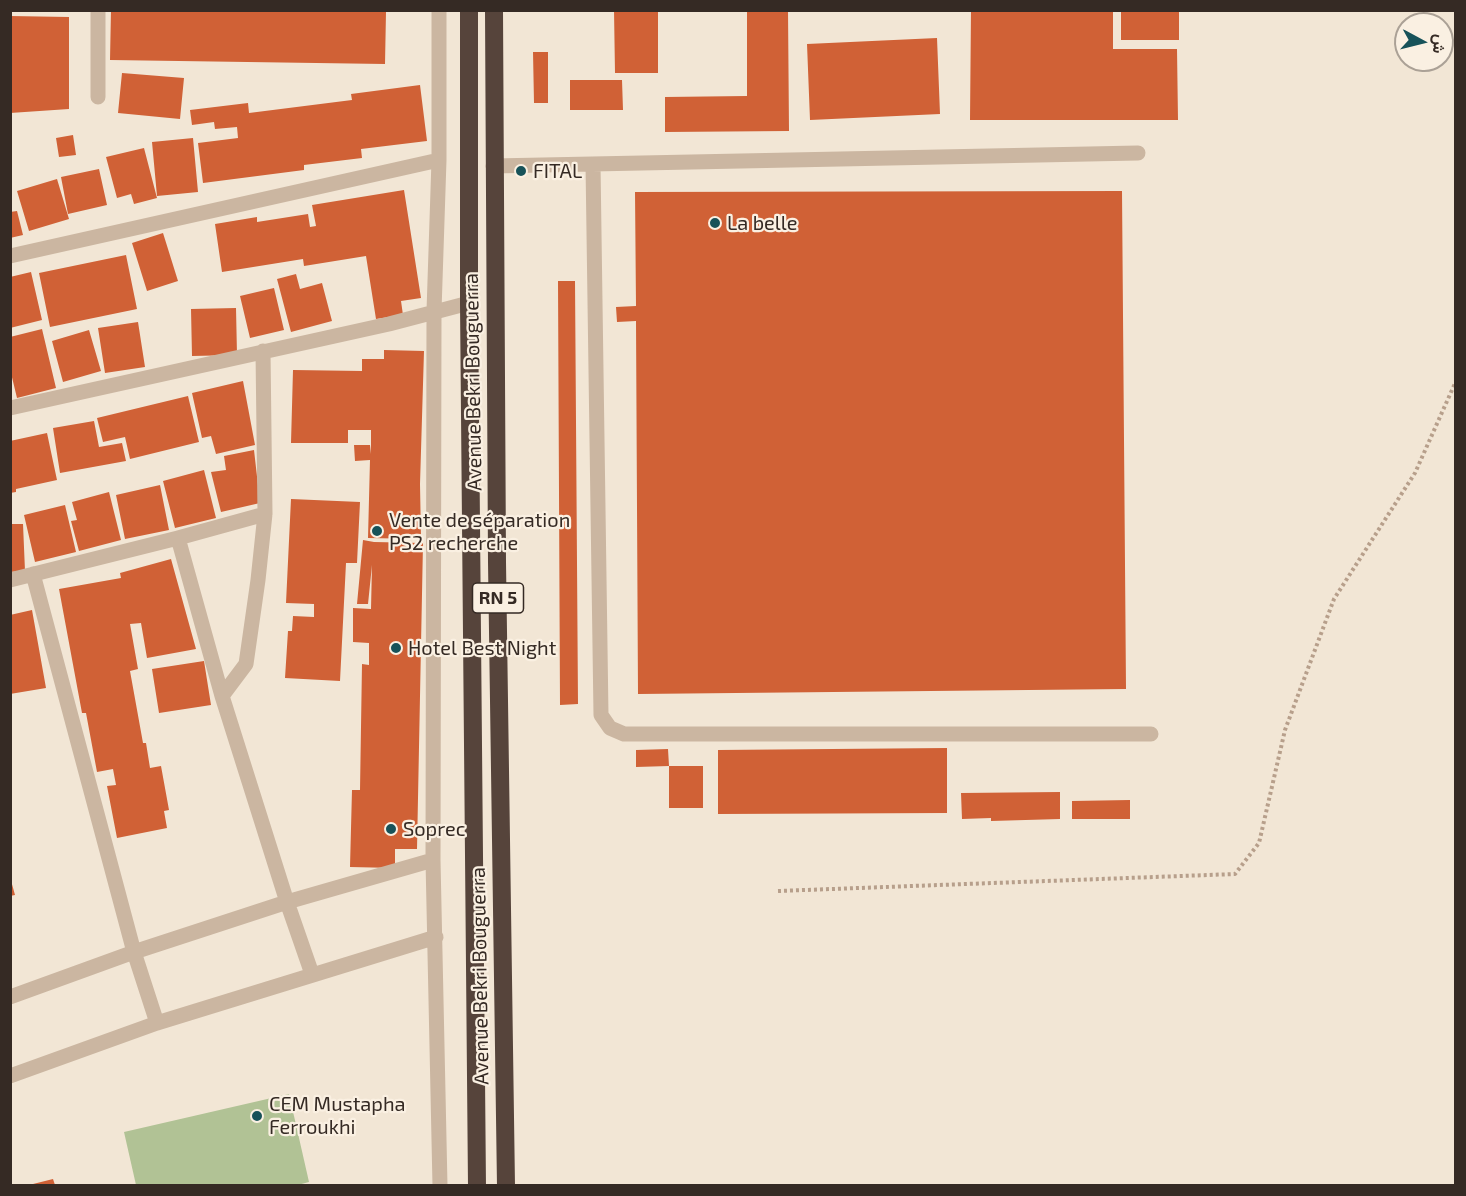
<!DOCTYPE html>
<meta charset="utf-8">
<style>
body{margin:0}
#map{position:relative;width:1466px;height:1196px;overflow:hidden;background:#f2e6d5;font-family:"Exo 2",Vazirmatn,sans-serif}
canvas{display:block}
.frame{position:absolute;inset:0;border:12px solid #352a24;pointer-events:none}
.north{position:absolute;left:1394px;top:12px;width:60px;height:60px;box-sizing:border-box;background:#faf0e2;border:2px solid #aba196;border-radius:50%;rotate:97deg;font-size:16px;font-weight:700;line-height:24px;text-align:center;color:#352a24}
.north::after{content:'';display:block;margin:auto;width:21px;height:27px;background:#175259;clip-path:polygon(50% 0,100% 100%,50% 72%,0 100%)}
</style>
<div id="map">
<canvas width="1466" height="1196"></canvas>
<div class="frame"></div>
<div class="north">ش</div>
</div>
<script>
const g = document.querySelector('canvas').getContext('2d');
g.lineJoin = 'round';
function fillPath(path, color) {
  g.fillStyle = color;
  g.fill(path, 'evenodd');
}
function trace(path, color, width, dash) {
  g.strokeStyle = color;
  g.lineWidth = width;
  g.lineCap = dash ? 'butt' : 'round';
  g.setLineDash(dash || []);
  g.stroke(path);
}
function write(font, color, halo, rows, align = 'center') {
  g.font = font + ' "Exo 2",sans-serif';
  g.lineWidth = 4.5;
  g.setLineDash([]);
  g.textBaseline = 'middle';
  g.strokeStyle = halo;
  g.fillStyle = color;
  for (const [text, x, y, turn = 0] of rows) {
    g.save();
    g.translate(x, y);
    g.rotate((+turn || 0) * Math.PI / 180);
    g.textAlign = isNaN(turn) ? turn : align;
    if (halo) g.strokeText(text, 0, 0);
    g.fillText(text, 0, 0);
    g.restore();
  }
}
fillPath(new Path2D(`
 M 289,1094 L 309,1182 L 294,1186 L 136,1185 L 124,1132 Z`), '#b1c295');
fillPath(new Path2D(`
 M 111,10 L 386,12 L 385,64 L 110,60 Z
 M 614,10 L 658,10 L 658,73 L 615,73 Z
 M 747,10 L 788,10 L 789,131 L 665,132 L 665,97 L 747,96 Z
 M 971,10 L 1113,10 L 1113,49 L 1177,49 L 1178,120 L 970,120 Z
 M 1121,10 L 1179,10 L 1179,40 L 1121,40 Z
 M 10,16 L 69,17 L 69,109 L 10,113 Z
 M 937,38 L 940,114 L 810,120 L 807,44 Z
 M 533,52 L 548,52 L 548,103 L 534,103 Z
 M 122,73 L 184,78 L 180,119 L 118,113 Z
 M 570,80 L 622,80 L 623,110 L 570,110 Z
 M 420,85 L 427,141 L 361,149 L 362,158 L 304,165 L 304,170 L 203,183 L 198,143 L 238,138 L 237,127 L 215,129 L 214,122 L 192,125 L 190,110 L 248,103 L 249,113 L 352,100 L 351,94 Z
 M 73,135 L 76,155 L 59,157 L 56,138 Z
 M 193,138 L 198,192 L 157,196 L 152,142 Z
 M 144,148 L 157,198 L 134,204 L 131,194 L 117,198 L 106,157 Z
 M 99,169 L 107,205 L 68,214 L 61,177 Z
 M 57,179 L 69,219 L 29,231 L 17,191 Z
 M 404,190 L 421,298 L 401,301 L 403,315 L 376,319 L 366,256 L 304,266 L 303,259 L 222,272 L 215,224 L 257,217 L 257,222 L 308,214 L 310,227 L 316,226 L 312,205 Z
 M 1122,191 L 1126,689 L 638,694 L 636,321 L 617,322 L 616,307 L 636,306 L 635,192 Z
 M 17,211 L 23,235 L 10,238 L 10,212 Z
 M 163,233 L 178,281 L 147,291 L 132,243 Z
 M 126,255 L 137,309 L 50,327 L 39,273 Z
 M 31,272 L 42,320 L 10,328 L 10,277 Z
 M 296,274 L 300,289 L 322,283 L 332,321 L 291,332 L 277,279 Z
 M 558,281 L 575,281 L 578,704 L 560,705 Z
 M 274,288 L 284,330 L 250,338 L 240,296 Z
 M 236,308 L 237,355 L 192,356 L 191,309 Z
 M 138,322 L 145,367 L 105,373 L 98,328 Z
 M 42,329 L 56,388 L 17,398 L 10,369 L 10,337 Z
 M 89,330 L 101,371 L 63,382 L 52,341 Z
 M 384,350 L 424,351 L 420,484 L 421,539 L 368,538 L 370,460 L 355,461 L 354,445 L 370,445 L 371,454 L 371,430 L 348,430 L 348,443 L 291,443 L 293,370 L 362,371 L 362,359 L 384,359 Z
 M 243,381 L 255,445 L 216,454 L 211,436 L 202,438 L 192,393 Z
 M 188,396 L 199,442 L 130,459 L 125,437 L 103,442 L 97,418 Z
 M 94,421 L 99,447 L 122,443 L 126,461 L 60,473 L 53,428 Z
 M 47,433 L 57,480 L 16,489 L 16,492 L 10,493 L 10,441 Z
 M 254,450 L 260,503 L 221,512 L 211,472 L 226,470 L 224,456 Z
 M 204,470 L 216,518 L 175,528 L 163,481 Z
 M 160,485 L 169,530 L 125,539 L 116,495 Z
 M 109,492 L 121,540 L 79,551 L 71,521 L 77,520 L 72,502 Z
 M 291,499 L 360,502 L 357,563 L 346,563 L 340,681 L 285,678 L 288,631 L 292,631 L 293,616 L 314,617 L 314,604 L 286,603 Z
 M 65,505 L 76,552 L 35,562 L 24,515 Z
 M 10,524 L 23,524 L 25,571 L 10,572 Z
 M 363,540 L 374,542 L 423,543 L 417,849 L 395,849 L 395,868 L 350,867 L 352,790 L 360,790 L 362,664 L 369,665 L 369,643 L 353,642 L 353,608 L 371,609 L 372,565 L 368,604 L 357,604 Z
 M 171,559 L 196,649 L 147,658 L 141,623 L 130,624 L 138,669 L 130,671 L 143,743 L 146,743 L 150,768 L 161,766 L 169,810 L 164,811 L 167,828 L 117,838 L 107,786 L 116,785 L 113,769 L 97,772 L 86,713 L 82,713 L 59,589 L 121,578 L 120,573 Z
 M 32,610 L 46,688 L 10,694 L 10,615 Z
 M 204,661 L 211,705 L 159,713 L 152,669 Z
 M 947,748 L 947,813 L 718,814 L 718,750 Z
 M 668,749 L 669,766 L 636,767 L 636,750 Z
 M 669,766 L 703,766 L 703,808 L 669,808 Z
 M 1060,792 L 1060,819 L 991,821 L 991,818 L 962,819 L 961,793 Z
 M 1130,800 L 1130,819 L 1072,819 L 1072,801 Z
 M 10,877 L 15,895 L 10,896 Z
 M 53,1179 L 55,1185 L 29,1185 Z`), '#d06136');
trace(new Path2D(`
 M 778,891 L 1235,874 L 1259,843 L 1285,730 L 1334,599 L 1415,473 L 1456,381`), '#b79f8b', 4, [3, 3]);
trace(new Path2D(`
 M 98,10 L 98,97
 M 439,10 L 439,160 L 434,311 L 433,860 L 440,1186
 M 593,164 L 601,715 L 610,728 L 624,734 L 1151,734
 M 493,166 L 1138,153
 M 10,256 L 439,160
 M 263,351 L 265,514 L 258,580 L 246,664 L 222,696 L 287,902 L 312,974
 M 10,408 L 389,324 L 469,303
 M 178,538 L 222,696
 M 33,574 L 134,952 L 157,1023
 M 10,580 L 178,538 L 265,514
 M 10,997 L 134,952 L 287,902 L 433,860
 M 10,1076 L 157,1023 L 436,937`), '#cbb6a1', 15);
trace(new Path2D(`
 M 469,10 L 469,303 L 477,1186
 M 494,10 L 497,562 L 506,1186`), '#56443b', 18);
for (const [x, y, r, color] of [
 [521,171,6,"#175259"],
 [715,223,6,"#175259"],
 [377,531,6,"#175259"],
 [396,648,6,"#175259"],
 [391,829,6,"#175259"],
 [257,1116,6,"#175259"]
]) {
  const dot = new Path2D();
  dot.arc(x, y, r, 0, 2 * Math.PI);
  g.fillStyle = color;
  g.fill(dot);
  trace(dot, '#faf0e2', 2);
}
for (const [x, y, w] of [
 [498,598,51]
]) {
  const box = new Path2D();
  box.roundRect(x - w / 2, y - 15, w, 30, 4.5);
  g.fillStyle = '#faf0e2';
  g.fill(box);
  trace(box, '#352a24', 1.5);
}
write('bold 18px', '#352a24', null, [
 ["RN 5",498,598]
]);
write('20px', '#352a24', '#faf0e2', [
 ["FITAL",533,171],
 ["La belle",727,223],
 ["Vente de séparation",389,520],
 ["PS2 recherche",389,543],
 ["Hotel Best Night",408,648],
 ["Soprec",403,829],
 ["CEM Mustapha",269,1104],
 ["Ferroukhi",269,1127]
], 'left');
write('20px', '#352a24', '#faf0e2', [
 ["Avenue Bekri Bouguerra",473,382,-91],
 ["Avenue Bekri Bouguerra",480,976,-91]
]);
</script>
